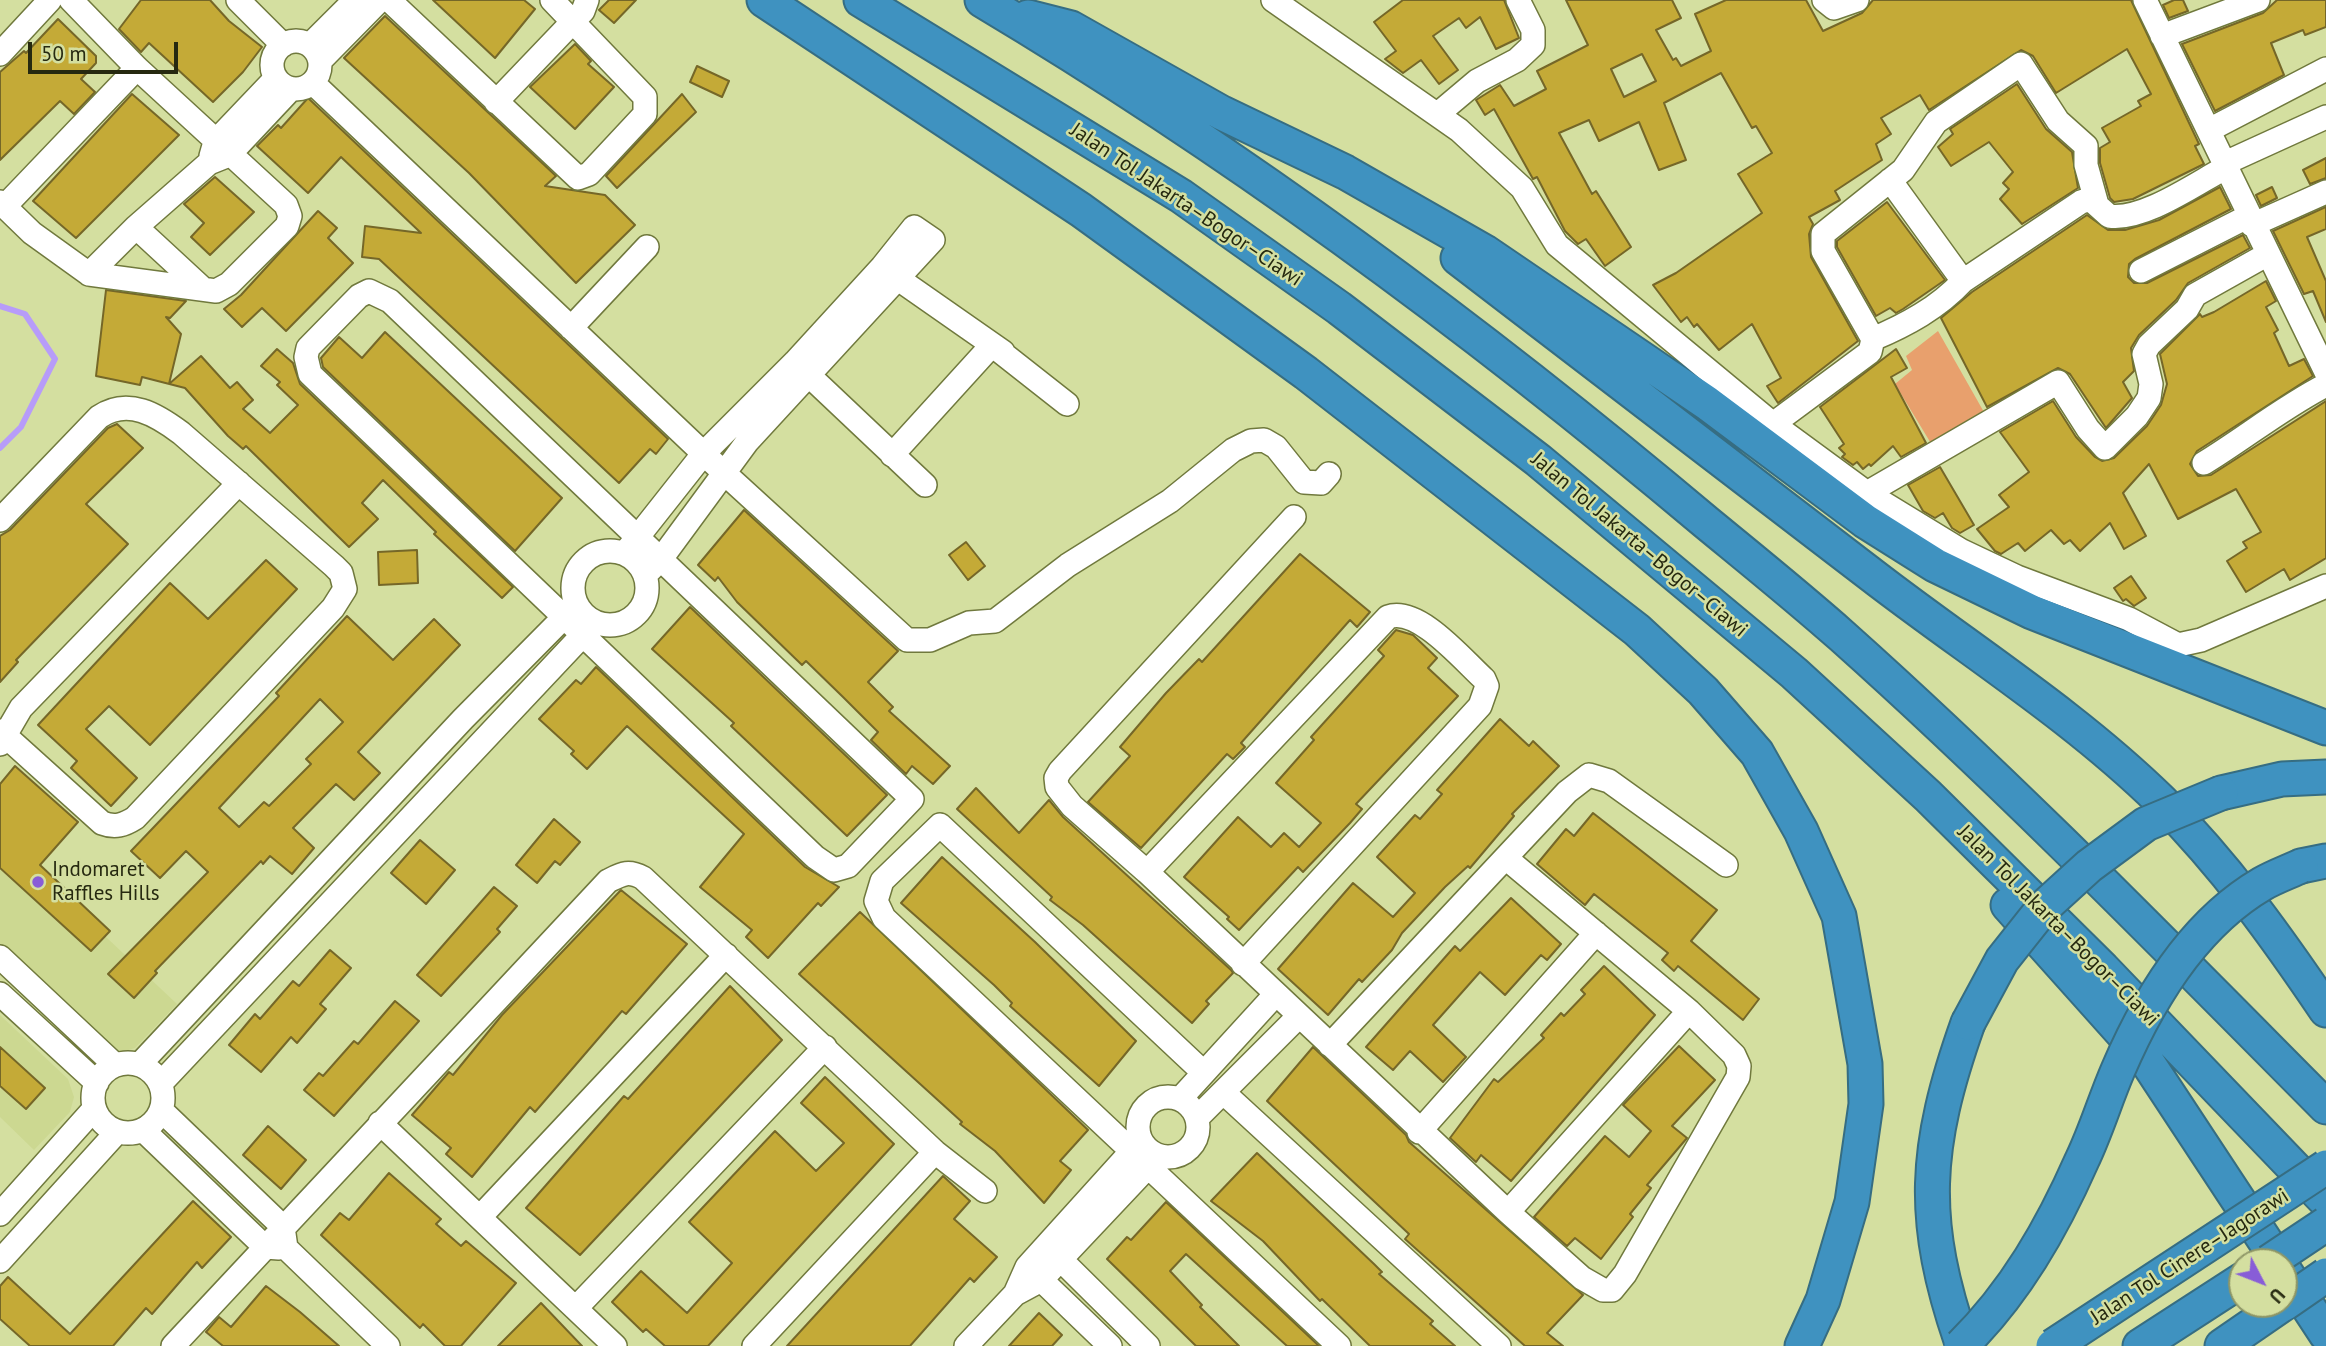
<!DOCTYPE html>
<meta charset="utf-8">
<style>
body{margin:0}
#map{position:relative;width:2326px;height:1346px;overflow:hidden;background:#d4dfa0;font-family:"PT Sans",sans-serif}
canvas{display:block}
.north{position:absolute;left:2228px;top:1248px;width:70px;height:70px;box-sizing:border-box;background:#d4dfa0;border:2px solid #8e9666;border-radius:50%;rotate:132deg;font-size:19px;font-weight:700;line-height:28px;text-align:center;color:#262910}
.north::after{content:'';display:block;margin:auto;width:24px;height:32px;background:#885dd7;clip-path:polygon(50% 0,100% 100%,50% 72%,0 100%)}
.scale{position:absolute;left:28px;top:42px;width:150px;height:32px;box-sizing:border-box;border:4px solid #262910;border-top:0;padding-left:9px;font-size:21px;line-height:24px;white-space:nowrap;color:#262910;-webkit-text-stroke:5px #d4dfa0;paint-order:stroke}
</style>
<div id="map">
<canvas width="2326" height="1346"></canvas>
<div class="north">U</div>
<div class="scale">50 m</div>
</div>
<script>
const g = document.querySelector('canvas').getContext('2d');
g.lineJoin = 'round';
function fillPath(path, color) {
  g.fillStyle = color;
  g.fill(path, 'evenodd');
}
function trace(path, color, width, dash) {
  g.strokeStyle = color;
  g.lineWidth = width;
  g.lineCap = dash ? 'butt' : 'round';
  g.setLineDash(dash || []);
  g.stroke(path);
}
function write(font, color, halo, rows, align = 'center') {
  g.font = font + ' "PT Sans",sans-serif';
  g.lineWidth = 5;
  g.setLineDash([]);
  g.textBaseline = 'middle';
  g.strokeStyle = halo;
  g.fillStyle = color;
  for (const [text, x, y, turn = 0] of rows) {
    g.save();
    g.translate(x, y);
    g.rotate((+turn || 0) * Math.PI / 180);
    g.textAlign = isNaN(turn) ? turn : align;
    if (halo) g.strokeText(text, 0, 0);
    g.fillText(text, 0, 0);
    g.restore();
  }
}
fillPath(new Path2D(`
 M 0,837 L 177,1004 L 135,1048 L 122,1052 L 110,1049 L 0,946 Z
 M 0,1015 L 68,1079 L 74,1097 L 70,1112 L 34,1150 L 0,1117 Z`), '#ccd891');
fillPath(new Path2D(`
 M 1938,331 L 1989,421 L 1935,450 L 1895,384 L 1912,370 L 1906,356 Z`), '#e8a06d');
trace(new Path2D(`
 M 0,306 L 25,314 L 55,359 L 21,427 L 0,448`), '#b79cf9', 6);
const building = new Path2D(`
 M 141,0 L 210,0 L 229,21 L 262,47 L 243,72 L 213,102 L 149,43 L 141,52 L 119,29 Z
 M 433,0 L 524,0 L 535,9 L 495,58 Z
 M 609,0 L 636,0 L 614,23 L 599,10 Z
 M 1403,0 L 1504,0 L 1519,38 L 1496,49 L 1480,17 L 1466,28 L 1459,18 L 1433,36 L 1458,70 L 1439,84 L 1421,60 L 1403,73 L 1385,59 L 1396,51 L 1374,22 Z
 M 1566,0 L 1672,0 L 1681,18 L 1656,30 L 1673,60 L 1676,58 L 1681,66 L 1711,51 L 1695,14 L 1726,0 L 1806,0 L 1823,31 L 1862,13 L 1873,0 L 2131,0 L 2199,144 L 2195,146 L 2204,164 L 2133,199 L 2114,202 L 2110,198 L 2100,163 L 2100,148 L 2110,142 L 2102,128 L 2141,106 L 2138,101 L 2151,94 L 2127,49 L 2056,93 L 2033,56 L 2021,50 L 1929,110 L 1920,95 L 1881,118 L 1891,134 L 1876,144 L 1882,160 L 1835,191 L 1840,200 L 1809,217 L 1813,224 L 1809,234 L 1811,257 L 1858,341 L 1778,403 L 1767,386 L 1781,378 L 1752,324 L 1719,350 L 1697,324 L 1694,327 L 1687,317 L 1681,322 L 1653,285 L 1676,273 L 1762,213 L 1738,174 L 1772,153 L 1756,126 L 1752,128 L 1721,73 L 1664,103 L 1686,160 L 1659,170 L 1639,122 L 1599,141 L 1589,120 L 1559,133 L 1592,194 L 1596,191 L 1631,247 L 1605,266 L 1586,239 L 1578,244 L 1565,231 L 1537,177 L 1533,179 L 1494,109 L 1485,115 L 1476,100 L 1500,85 L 1514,106 L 1546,89 L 1537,71 L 1588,45 ZM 1642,54 L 1656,81 L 1624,97 L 1611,69 Z
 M 2174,0 L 2183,0 L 2188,11 L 2169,18 L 2163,5 Z
 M 2277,0 L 2326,0 L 2326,27 L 2305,35 L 2303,30 L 2271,43 L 2284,75 L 2215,111 L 2182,44 L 2263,13 Z
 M 385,16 L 556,176 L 545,186 L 605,195 L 635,225 L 576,283 L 469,173 L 344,58 Z
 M 58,19 L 96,56 L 96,63 L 81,79 L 95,92 L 74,114 L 60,101 L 0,160 L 0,72 L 24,51 L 26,53 Z
 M 575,44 L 591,61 L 588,64 L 614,87 L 575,129 L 530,87 Z
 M 697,66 L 729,81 L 722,97 L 690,82 Z
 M 2017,84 L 2046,129 L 2072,152 L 2078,188 L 2022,224 L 2000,199 L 2009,189 L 2003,183 L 2013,172 L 1989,142 L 1951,166 L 1938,147 L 1953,134 L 1950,129 Z
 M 132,94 L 179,135 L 76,238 L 33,201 Z
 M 682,94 L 696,112 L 617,188 L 606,176 Z
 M 308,98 L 668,439 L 656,454 L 650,449 L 619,483 L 379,259 L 362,257 L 365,226 L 421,233 L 341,157 L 308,193 L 257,146 L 278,125 L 281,128 Z
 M 2326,158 L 2326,178 L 2310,184 L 2303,170 Z
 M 215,177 L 254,212 L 210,255 L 191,237 L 204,223 L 184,204 Z
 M 2220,187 L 2231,209 L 2135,259 L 2129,264 L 2128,277 L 2134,283 L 2147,283 L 2243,235 L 2250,248 L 2188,283 L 2176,300 L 2139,335 L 2131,348 L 2134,371 L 2123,382 L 2132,398 L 2106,428 L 2070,374 L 2058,368 L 1987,407 L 1941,318 L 1972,292 L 2087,215 L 2108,230 L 2125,230 L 2159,220 Z
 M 2272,187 L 2277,198 L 2261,206 L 2256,195 Z
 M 1887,202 L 1945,280 L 1903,309 L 1896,313 L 1890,308 L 1876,316 L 1837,247 L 1837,241 Z
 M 2326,207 L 2326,229 L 2307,237 L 2326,281 L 2326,322 L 2313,291 L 2304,294 L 2273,231 Z
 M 318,211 L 337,228 L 328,238 L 353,263 L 286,331 L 262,308 L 242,327 L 224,309 L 241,295 Z
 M 2266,281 L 2276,301 L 2266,307 L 2278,330 L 2274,333 L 2289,366 L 2304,359 L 2313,376 L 2197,451 L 2190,464 L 2198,476 L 2211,475 L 2326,401 L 2326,558 L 2290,580 L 2284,569 L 2246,592 L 2227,561 L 2247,548 L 2243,542 L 2261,532 L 2236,489 L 2178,519 L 2149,464 L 2123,493 L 2146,536 L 2124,549 L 2110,523 L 2080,551 L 2070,540 L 2064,544 L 2051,530 L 2025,551 L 2018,543 L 2001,554 L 1995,551 L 1977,529 L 2009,507 L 1999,495 L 2029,472 L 2000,432 L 2053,401 L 2076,437 L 2095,457 L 2102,461 L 2114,458 L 2147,426 L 2161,405 L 2167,384 L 2160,354 L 2200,314 L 2202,317 L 2214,312 Z
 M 106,290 L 186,301 L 170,318 L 166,317 L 181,334 L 169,384 L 201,356 L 230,388 L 237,382 L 253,400 L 243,409 L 270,433 L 298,405 L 277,385 L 280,382 L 261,366 L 277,349 L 293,363 L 300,384 L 513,587 L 502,598 L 434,534 L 436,532 L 383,480 L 362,503 L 378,519 L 349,547 L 246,446 L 243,449 L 228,436 L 185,388 L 142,377 L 140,385 L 96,376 Z
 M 385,332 L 562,498 L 515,551 L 323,367 L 321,358 L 339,337 L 362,358 Z
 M 1896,349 L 1907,368 L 1891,377 L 1926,443 L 1901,457 L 1893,446 L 1871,466 L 1869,464 L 1863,469 L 1857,462 L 1853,465 L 1842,457 L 1845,454 L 1839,448 L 1844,444 L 1820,407 Z
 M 117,424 L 143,448 L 86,504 L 128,544 L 16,660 L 18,662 L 0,682 L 0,536 L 10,530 L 108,428 Z
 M 1940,467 L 1974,525 L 1960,533 L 1952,528 L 1943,513 L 1935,518 L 1923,511 L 1908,485 Z
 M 744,510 L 898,651 L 868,682 L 893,707 L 889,711 L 950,766 L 933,784 L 912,766 L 906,774 L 871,740 L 878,732 L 843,697 L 806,661 L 802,665 L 737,602 L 718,577 L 715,581 L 698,565 Z
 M 966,542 L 985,566 L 968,580 L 949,555 Z
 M 417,550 L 418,583 L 379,585 L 378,552 Z
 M 1300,554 L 1370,612 L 1357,627 L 1350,620 L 1241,743 L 1245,747 L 1233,759 L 1227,754 L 1141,848 L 1088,802 L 1130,756 L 1120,747 L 1166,693 L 1199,659 L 1202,662 Z
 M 266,560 L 297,589 L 150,745 L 109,706 L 86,729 L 137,778 L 111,806 L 71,768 L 77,761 L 38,725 L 170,583 L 208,619 Z
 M 2131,576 L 2146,598 L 2134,606 L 2126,599 L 2123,601 L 2114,588 Z
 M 690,607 L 887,795 L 847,836 L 731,726 L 734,723 L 652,649 Z
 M 347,616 L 393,660 L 434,619 L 460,645 L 358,752 L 380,773 L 354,800 L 336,784 L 293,828 L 314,848 L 292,874 L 270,856 L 263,864 L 261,861 L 155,971 L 157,973 L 134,998 L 108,974 L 208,872 L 186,851 L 160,878 L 131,851 L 279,696 L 276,693 ZM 320,699 L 343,722 L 306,759 L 311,764 L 269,806 L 264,802 L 239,827 L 219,808 Z
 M 1396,630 L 1413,635 L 1437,658 L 1428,668 L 1458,696 L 1356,804 L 1362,809 L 1350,823 L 1303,872 L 1298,867 L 1239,930 L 1227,919 L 1229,917 L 1184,877 L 1238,817 L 1271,847 L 1284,833 L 1299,847 L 1321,823 L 1276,783 L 1314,740 L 1311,737 L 1384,656 L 1378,650 Z
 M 596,667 L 805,867 L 839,887 L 821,906 L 818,903 L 768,958 L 746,937 L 752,930 L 700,887 L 744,834 L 627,726 L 587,769 L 571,754 L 574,751 L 539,719 L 576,680 L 581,684 Z
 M 1500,719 L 1529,746 L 1533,741 L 1559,766 L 1512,814 L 1514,816 L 1470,868 L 1468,866 L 1445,887 L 1402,933 L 1392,950 L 1362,982 L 1359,979 L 1328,1015 L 1278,969 L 1353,883 L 1393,917 L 1415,893 L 1377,857 L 1415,815 L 1420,819 L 1442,794 L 1437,790 Z
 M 15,766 L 78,822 L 40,865 L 110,931 L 91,951 L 0,868 L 0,784 Z
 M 976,788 L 1019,833 L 1049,800 L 1063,817 L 1231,970 L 1233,973 L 1206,1001 L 1209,1004 L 1192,1023 L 1083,925 L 1050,900 L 1052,897 L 957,809 Z
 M 1593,813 L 1717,910 L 1691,941 L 1759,999 L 1743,1020 L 1678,966 L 1674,971 L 1662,960 L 1668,953 L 1594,894 L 1585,905 L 1537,864 L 1566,829 L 1574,836 Z
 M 554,819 L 580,842 L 560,865 L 555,861 L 537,883 L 516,865 Z
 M 420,840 L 455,870 L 426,904 L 391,873 Z
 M 942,857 L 1035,942 L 1136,1041 L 1099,1086 L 1010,1006 L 1012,1003 L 994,985 L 901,903 Z
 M 494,887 L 517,906 L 497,929 L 500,932 L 441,996 L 417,975 Z
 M 621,890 L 687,944 L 626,1014 L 622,1011 L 535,1112 L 530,1107 L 472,1177 L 446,1154 L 451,1148 L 412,1115 L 449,1072 L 453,1075 L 502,1015 Z
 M 1511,898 L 1561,944 L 1547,960 L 1541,955 L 1505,995 L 1480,972 L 1433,1025 L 1466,1057 L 1443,1082 L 1410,1051 L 1393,1070 L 1366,1047 L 1455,946 L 1460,951 Z
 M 860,912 L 1088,1130 L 1060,1161 L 1071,1170 L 1044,1203 L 995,1151 L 960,1124 L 962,1122 L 799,974 Z
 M 330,950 L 351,968 L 320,1004 L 326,1009 L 297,1043 L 291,1037 L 261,1072 L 229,1045 L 255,1014 L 260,1019 L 293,981 L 299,986 Z
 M 1604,966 L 1655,1015 L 1511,1181 L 1481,1155 L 1476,1162 L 1450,1138 L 1494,1079 L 1498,1082 L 1544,1038 L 1541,1035 L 1561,1013 L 1564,1016 L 1585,994 L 1581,990 Z
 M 730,986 L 782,1040 L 580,1255 L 526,1208 L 624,1096 L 628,1099 Z
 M 395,1001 L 419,1021 L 334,1116 L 304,1090 L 319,1073 L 323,1076 L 354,1041 L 358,1044 Z
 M 1679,1046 L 1715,1080 L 1672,1126 L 1687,1138 L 1647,1185 L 1651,1188 L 1630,1214 L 1633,1217 L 1601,1259 L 1575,1238 L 1567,1246 L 1534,1217 L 1605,1136 L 1629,1157 L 1651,1131 L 1623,1105 Z
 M 0,1047 L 45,1088 L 26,1109 L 0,1086 Z
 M 1313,1047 L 1406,1135 L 1409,1142 L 1583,1295 L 1547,1333 L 1563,1346 L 1525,1346 L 1405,1239 L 1409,1234 L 1267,1101 Z
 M 825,1077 L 894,1144 L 708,1346 L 665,1346 L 646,1329 L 643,1332 L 612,1302 L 641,1271 L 687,1313 L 732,1263 L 689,1222 L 775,1131 L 816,1171 L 844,1143 L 801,1103 Z
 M 268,1126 L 306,1160 L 281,1189 L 243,1155 Z
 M 1257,1153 L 1374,1264 L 1382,1272 L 1379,1274 L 1433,1321 L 1430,1324 L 1455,1346 L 1370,1346 L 1322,1299 L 1320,1301 L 1263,1241 L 1211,1201 Z
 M 389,1173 L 441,1219 L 436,1224 L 461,1246 L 466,1241 L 516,1283 L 461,1346 L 445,1346 L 423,1324 L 420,1328 L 321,1235 L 340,1213 L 349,1220 Z
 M 943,1176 L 970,1201 L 954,1219 L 997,1257 L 974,1282 L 970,1278 L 910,1346 L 787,1346 Z
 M 193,1201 L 231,1237 L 202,1268 L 197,1262 L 152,1314 L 146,1308 L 113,1346 L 30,1346 L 0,1319 L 0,1286 L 8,1277 L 70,1334 Z
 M 1166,1202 L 1319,1346 L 1287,1346 L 1186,1254 L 1170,1271 L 1202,1305 L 1200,1307 L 1239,1346 L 1196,1346 L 1107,1259 L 1127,1237 L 1131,1240 Z
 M 266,1286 L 300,1312 L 339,1346 L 223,1346 L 206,1332 L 219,1317 L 231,1327 Z
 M 541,1303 L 582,1346 L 498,1346 Z
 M 1039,1313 L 1062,1335 L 1052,1346 L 1009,1346 Z`);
fillPath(building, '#c4aa37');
trace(building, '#756728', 2);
const minor = new Path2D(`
 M 238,0 L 283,45
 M 389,0 L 578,178 L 589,174 L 645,114 L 645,97 L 552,0
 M 1273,0 L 1459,130 L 1522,188 L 1557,245 L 1773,424 L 1867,493 L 1962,551 L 2017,577 L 2129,619 L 2178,645 L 2201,640 L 2326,586
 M 1824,0 L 1834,8 L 1857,0
 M 2145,0 L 2326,372
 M 2162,36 L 2258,0
 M272 65a24 24 0 1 1 48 0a24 24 0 1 1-48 0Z
 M 310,45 L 355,0
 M 0,54 L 50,0
 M 320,61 L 380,0
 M 313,83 L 722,471 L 907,640 L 930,640 L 969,623 L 995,621 L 1068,565 L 1170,501 L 1233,450 L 1251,441 L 1264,440 L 1276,447 L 1304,482 L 1321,483 L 1329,474
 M 496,102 L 583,11 L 587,0
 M 1439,113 L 1477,81 L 1517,60 L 1533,45 L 1533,30 L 1518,0
 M 2209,130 L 2326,69
 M 211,156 L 215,142 L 276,78
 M 2223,164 L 2326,117
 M 1890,180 L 1963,281
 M 0,202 L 32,233 L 89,274 L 216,291 L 229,284 L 287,226 L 290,216 L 286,205 L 137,68 L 71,0
 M 5,206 L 137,68
 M 2252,225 L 2326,192
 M 136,227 L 202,288
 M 887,271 L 1003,352
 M 2141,271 L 2249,216
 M 89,274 L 136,227 L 209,163 L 229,155 L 291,89
 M 369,291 L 390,301 L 912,799 L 848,866 L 834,870 L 815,857 L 310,374 L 306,357 L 308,348 L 359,296 Z
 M 571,328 L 647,247
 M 1873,339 C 1906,325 1938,308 1963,281 L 2081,202 L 2090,199 L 2109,216 C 2143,221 2195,184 2225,168
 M 798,365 L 925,485
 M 1773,424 L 1870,352 L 1873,339 L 1823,251 L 1823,234 L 1903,170 L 1936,122 L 2021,64 L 2058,121 L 2086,146 L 2086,165 L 2096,201
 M 892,455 L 992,345 L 1067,404
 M 2204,463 C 2245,438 2283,407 2326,385
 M 1867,493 L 2058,382 L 2088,429 L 2105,448 L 2137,416 L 2149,398 L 2151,384 L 2144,354 L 2149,345 L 2187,309 L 2195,295 L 2268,254
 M 1294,517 L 1060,771 L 1056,778 L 1057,787 L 1072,806 L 1147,872 L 1508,1212 L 1582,1278 L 1603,1290 L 1612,1290 L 1625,1274 L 1738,1077 L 1739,1066 L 1734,1055 L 1689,1011 L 1507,859
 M 0,520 L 99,417 C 128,397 157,415 181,433 L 334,566 L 341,573 L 345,589 L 333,608 L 135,818 C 124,825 115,828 102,823 L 0,731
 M573 588a37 37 0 1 1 74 0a37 37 0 1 1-74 0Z
 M 625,553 L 704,453 L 795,362 L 882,267 L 914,227 L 933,240 L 747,442 L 661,559 L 645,575
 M 0,744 L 21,708 L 239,483
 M 1147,872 L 1388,617 C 1418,606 1462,659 1484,679 L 1487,686 L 1480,706 L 1243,964
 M 0,957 L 115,1065
 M 0,994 L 97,1083
 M 1330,1045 L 1567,792 L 1589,775 L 1609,781 L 1726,865
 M93 1098a35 35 0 1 1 70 0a35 35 0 1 1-70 0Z
 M 140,1064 L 463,719 L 575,606
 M 1203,1072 L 940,825 L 882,881 L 876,901 L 884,918 L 1339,1346
 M 161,1083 L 594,623
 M 1224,1093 L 1499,1346
 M1138 1127a30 30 0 1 1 60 0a30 30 0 1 1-60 0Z
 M 1180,1099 L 1275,995
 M 162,1111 L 283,1227 L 286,1248 L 388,1346
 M 1197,1118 L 1298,1017
 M 380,1123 L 615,1346
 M 143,1130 L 265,1247 L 279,1248
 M 1419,1132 L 1596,933
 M 1140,1142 L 1027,1267 L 1015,1294 L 1041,1280 L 1158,1156
 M 1508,1212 L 1689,1011
 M 0,1214 L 94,1109
 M 480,1217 L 726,955
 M 1050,1249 L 1148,1346
 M 0,1261 L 117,1132
 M 1032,1271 L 1110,1346
 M 576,1308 L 825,1047
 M 173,1346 L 608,881 C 622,874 628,870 643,878 L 935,1152 L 985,1191
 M 754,1346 L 935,1152
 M 966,1346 L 1015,1294`);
const highway = new Path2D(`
 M 764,0 L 1081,210 L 1306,373 L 1637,630 L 1703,691 L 1757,753 L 1801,831 L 1839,916 L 1865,1064 L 1866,1104 L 1852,1202 L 1823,1300 L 1802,1346
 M 861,0 L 1181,196 L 1339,308 L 1538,460 L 1794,673 L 1928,796 L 2103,969 L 2326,1201
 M 982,0 C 1238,153 1479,331 1707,523 C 1752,560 1798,597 1842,636 C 2010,786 2167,947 2326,1107
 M 1028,17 L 1071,28 L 1222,113 L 1345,172 L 1485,252 L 1707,403 L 1865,521 L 1935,565 L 2032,612 L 2326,728
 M 1458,258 C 1596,364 1735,470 1873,576 C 1969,650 2073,715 2161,801 C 2225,865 2276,936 2326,1010
 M 2221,793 L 2282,779 L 2326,777
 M 2301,866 L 2326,861
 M 2008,905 L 2144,1057 L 2279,1262
 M 2284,1270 L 2326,1334
 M 1963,1346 C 1919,1220 1924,1147 1968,1023
 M 2140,1346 L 2242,1280
 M 2222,1346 L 2283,1304`);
trace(minor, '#70793d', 26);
trace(highway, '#366d82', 37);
trace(minor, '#fff', 23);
trace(highway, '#3f92c0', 33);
const highwayBridge = new Path2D(`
 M 1968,1023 L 2002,960 L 2044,907 L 2089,866 L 2146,824 L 2221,793
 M 2269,1262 L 2326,1224
 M 2284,1304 L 2326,1275
 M 1961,1346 C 2015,1293 2052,1228 2082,1160 C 2096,1131 2105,1100 2118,1070 C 2148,1000 2194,924 2262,884 C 2274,877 2288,872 2301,866
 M 2053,1346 L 2326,1167`);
trace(highwayBridge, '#366d82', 37, []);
trace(highwayBridge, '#3f92c0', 33);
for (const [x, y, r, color] of [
 [38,882,7,"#885dd7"]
]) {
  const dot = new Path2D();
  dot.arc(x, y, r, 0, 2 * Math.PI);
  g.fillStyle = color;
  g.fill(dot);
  trace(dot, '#d4dfa0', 2.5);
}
write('21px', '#262910', '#d4dfa0', [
 ["Jalan Tol Jakarta–Bogor–Ciawi",1186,205,34],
 ["Jalan Tol Jakarta–Bogor–Ciawi",1639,545,40],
 ["Jalan Tol Jakarta–Bogor–Ciawi",2058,926,45],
 ["Jalan Tol Cinere–Jagorawi",2190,1257,-33]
]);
write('21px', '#262910', '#d4dfa0', [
 ["Indomaret",52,870],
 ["Raffles Hills",52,894]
], 'left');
</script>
